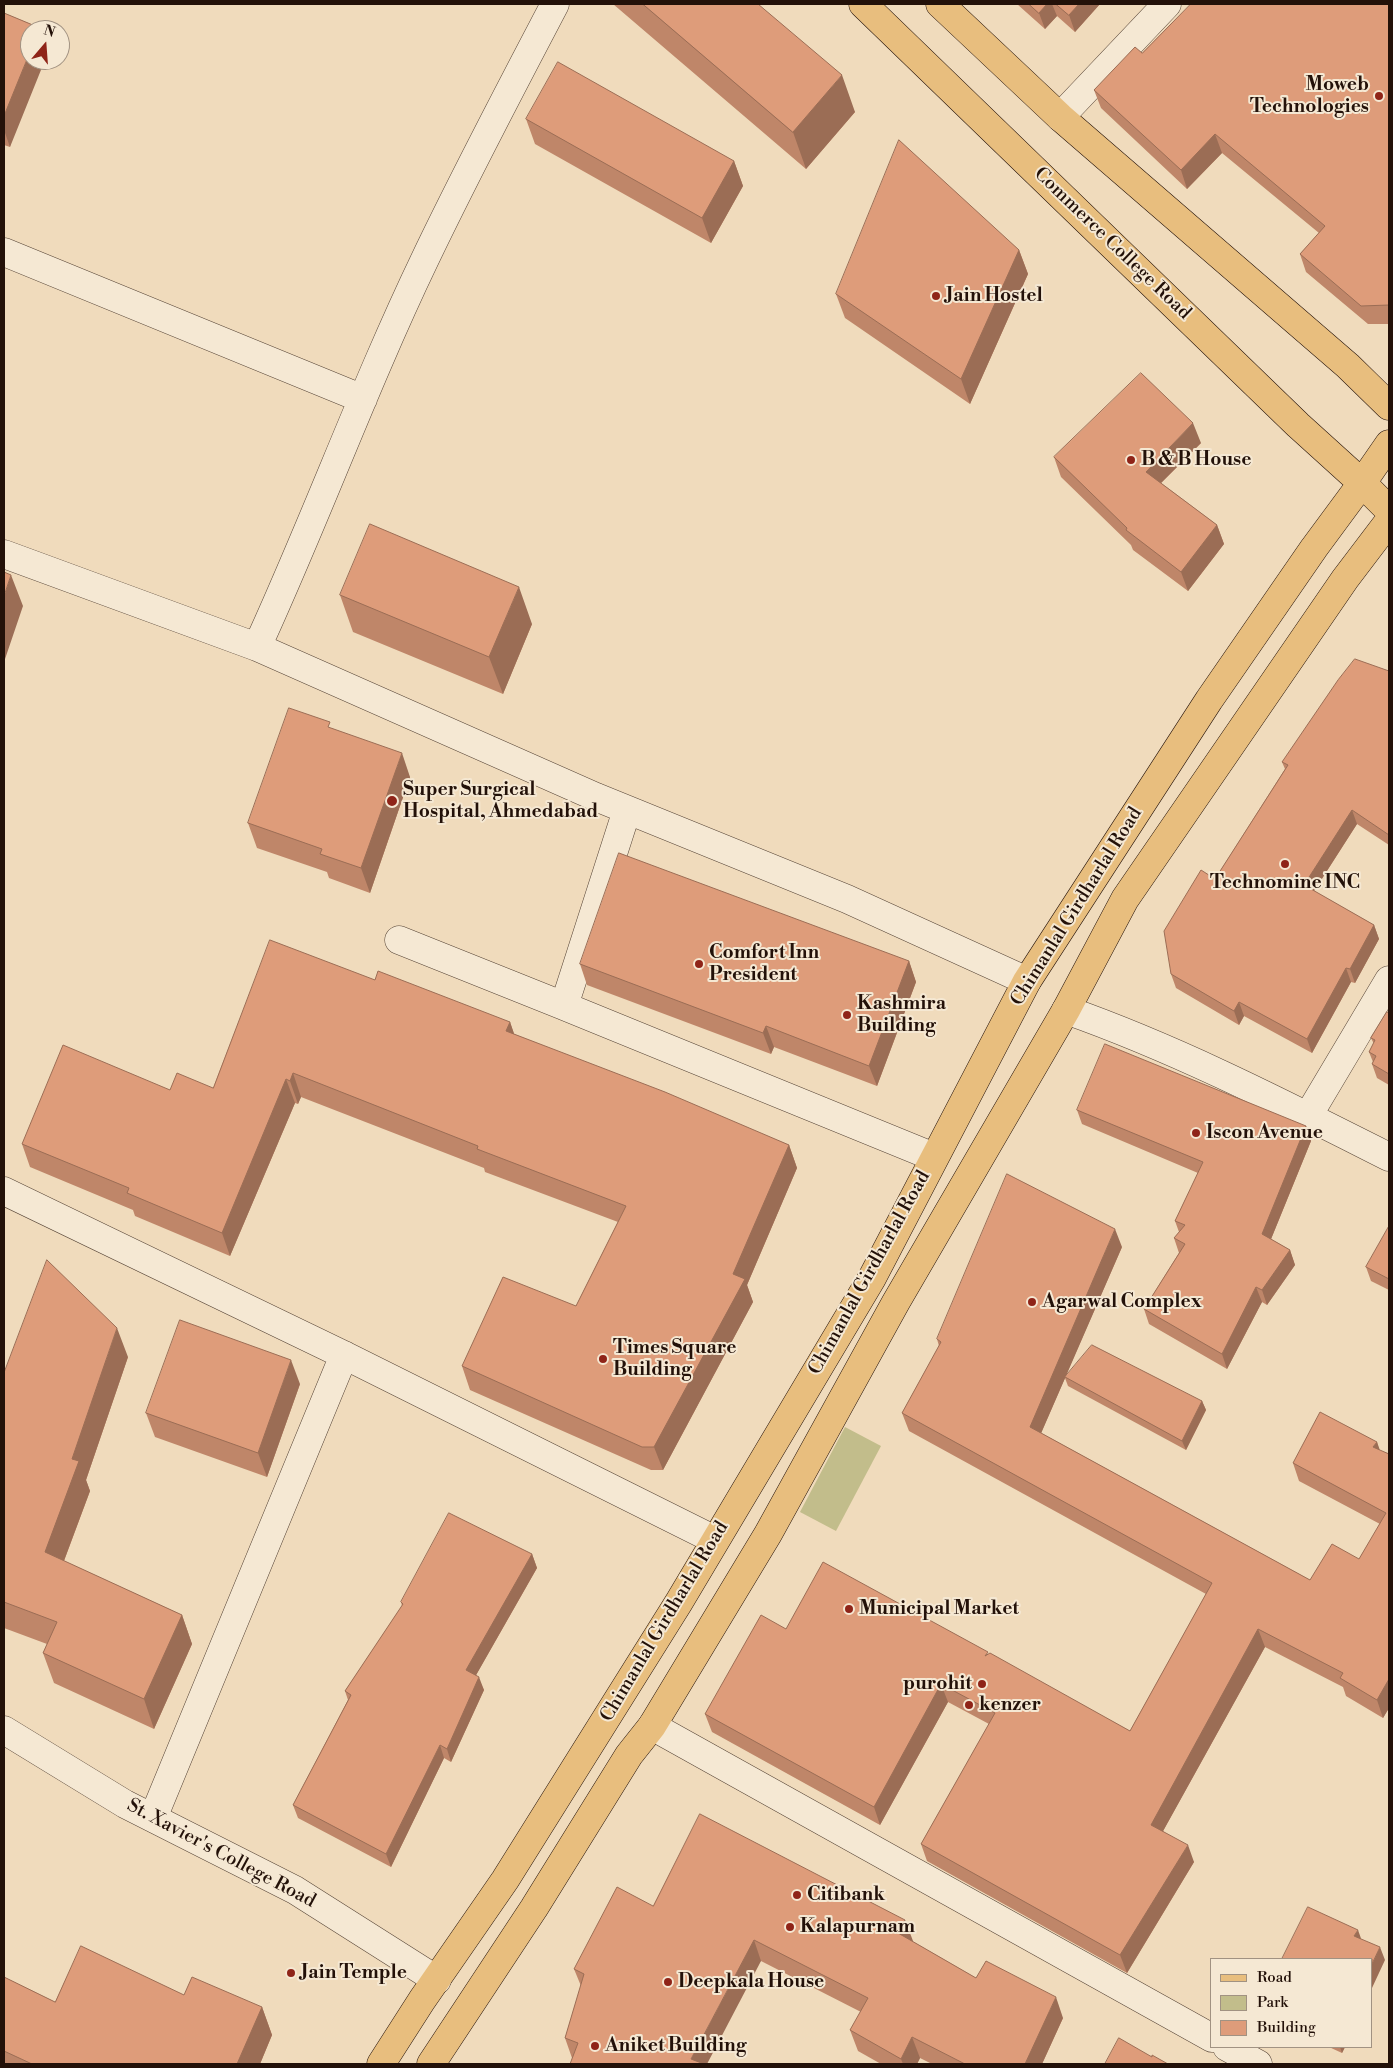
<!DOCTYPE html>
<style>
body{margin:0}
#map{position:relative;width:1393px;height:2068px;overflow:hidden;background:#f0dbbc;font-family:"Libre Bodoni",serif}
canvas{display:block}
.frame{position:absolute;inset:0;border:5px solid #231109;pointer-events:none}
.legend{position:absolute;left:1210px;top:1958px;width:162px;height:90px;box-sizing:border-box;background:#f5e8d3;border:1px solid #a19282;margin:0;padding:6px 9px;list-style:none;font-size:15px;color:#231109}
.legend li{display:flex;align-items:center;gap:10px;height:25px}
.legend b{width:25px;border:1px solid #a19282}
.north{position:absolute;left:20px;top:20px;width:50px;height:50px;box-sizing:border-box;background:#f5e8d3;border:1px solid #a19282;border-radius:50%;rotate:18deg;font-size:14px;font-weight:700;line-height:20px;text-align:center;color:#231109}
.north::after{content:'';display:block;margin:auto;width:18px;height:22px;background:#8f2418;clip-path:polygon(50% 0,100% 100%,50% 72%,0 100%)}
</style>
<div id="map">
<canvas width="1393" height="2068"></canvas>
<div class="frame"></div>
<ul class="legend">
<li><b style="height:6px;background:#e8be7e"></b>Road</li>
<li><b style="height:14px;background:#c2bd8b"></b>Park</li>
<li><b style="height:14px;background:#de9c7a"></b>Building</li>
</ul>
<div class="north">N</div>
</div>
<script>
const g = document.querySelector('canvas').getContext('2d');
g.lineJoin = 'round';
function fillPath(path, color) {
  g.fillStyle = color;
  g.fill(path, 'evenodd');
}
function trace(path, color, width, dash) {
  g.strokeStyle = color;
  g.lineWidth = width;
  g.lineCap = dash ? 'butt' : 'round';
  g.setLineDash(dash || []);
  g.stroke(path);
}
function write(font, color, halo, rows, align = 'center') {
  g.font = font + ' "Libre Bodoni",serif';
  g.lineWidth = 4;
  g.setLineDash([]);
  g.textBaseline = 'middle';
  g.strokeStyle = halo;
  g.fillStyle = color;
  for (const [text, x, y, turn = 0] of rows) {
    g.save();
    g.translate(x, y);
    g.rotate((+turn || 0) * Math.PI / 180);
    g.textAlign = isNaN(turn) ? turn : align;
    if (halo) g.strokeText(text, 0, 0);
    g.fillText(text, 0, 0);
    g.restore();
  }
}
fillPath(new Path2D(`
 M 845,1427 L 881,1446 L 836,1531 L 800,1512 Z`), '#c2bd8b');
const minor = new Path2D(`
 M 1060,117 L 1167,4
 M 4,252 L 363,399
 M 4,554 L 257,647 L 596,797 L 847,899 L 1027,981
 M 257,647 C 316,519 364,386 425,259 C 466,173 511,88 555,4
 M 627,810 L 564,1006 L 934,1157
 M 399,940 L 564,1006
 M 1066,1010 C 1177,1049 1284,1104 1389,1157
 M 1308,1116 L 1389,980
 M 4,1191 L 344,1355 L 715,1540
 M 652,1726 L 1212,2038
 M 4,1730 L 125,1804 L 295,1890 L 437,1980
 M 153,1818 L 344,1355
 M 1227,2047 L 1258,2064`);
const major = new Path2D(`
 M 940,4 L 1060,117 L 1348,366 L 1389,406
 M 1389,444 L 1362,483 L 1389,510
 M 381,2064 L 422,2000 L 505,1880 L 679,1602 L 872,1278 L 1027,981 L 1209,700 L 1314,548 L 1362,483 L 1298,425 L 863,4
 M 431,2064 L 534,1908 L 629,1755 L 652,1726 L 768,1534 L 896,1302 L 1066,1010 L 1125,899 L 1345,579 L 1389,521`);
trace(minor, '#564436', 29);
trace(major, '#231109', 29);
trace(minor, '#f5e8d3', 28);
trace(major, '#e8be7e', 28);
fillPath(new Path2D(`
 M 613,4 L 758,4 L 855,112 L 806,169 Z
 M 1017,4 L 1100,4 L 1075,32 L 1057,16 L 1045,29 Z
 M 1389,4 L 1389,324 L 1368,324 L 1306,272 L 1300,254 L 1319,233 L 1222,153 L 1187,189 L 1101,108 L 1094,90 L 1142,53 Z
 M 4,13 L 40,28 L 41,30 L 30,30 L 10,147 L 4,145 Z
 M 526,119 L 734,161 L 743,186 L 711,243 L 535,144 Z
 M 1019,250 L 1028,274 L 970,404 L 845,318 L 836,294 Z
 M 1201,443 L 1161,483 L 1217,525 L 1224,544 L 1188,591 L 1133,550 L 1131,545 L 1061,477 L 1054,457 Z
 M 340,595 L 532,624 L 503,694 L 353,632 Z
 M 1389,671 L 1389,845 L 1357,824 L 1314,891 L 1374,925 L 1379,939 L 1355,983 L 1351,982 L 1312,1053 L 1244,1016 L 1239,1025 L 1176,988 L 1171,974 L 1215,879 L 1285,769 L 1282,762 Z
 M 332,728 L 410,777 L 370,893 L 329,878 L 327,872 L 257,848 L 248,823 Z
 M 909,961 L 916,982 L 877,1086 L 774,1047 L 771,1054 L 587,985 L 580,964 Z
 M 375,980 L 510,1022 L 514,1034 L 789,1145 L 797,1168 L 747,1285 L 753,1302 L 663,1470 L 651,1470 L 470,1390 L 462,1366 L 576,1306 L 618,1222 L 485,1172 L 484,1168 L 301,1097 L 298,1104 L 295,1103 L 230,1256 L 135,1216 L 133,1210 L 30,1167 L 22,1144 L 170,1090 L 213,1088 Z
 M 1389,1013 L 1389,1085 L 1377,1078 L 1372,1064 L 1373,1062 L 1369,1052 L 1374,1044 L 1371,1038 Z
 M 1077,1110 L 1306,1126 L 1311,1141 L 1271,1239 L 1290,1250 L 1295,1265 L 1267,1305 L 1262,1302 L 1227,1369 L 1149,1324 L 1144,1309 L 1179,1253 L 1174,1238 L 1179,1232 L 1175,1221 L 1198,1173 L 1082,1124 Z
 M 1389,1226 L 1389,1290 L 1371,1281 L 1366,1267 Z
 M 1122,1247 L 1066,1375 L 1202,1401 L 1206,1410 L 1186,1450 L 1068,1386 L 1065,1378 L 1041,1433 L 1310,1580 L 1359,1559 L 1380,1524 L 1299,1481 L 1293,1463 L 1377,1442 L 1379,1450 L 1389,1454 L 1389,1708 L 1383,1718 L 1346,1696 L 1343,1687 L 1265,1647 L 1163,1831 L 1194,1862 L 1127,1973 L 927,1861 L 921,1844 L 989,1724 L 948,1702 L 880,1825 L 712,1732 L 705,1714 L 786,1629 L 989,1654 L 1130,1731 L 1206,1594 L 909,1431 L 902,1413 L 939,1346 L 937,1339 Z
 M 128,1357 L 86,1480 L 90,1491 L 64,1561 L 182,1615 L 192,1644 L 154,1729 L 54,1683 L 43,1653 L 47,1644 L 4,1628 L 4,1373 Z
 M 300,1384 L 267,1477 L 155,1437 L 146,1413 Z
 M 532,1554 L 537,1568 L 476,1675 L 484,1690 L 451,1762 L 444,1758 L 391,1867 L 298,1818 L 293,1805 L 348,1700 L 345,1691 L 402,1606 L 401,1602 Z
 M 653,1906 L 913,1941 L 912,1941 L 976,1978 L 1063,2018 L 1042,2064 L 932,2064 L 920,2058 L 917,2064 L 881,2064 L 858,2051 L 850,2030 L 861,2012 L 761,1961 L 572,2058 L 565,2038 L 581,1986 L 574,1969 Z
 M 4,1977 L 55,2002 L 184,1995 L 262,2007 L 272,2035 L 260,2064 L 4,2064 Z
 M 1329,2047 L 1345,2047 L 1342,2053 Z`), '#bf8669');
fillPath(new Path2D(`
 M 1047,4 L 1052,4 L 1057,16 L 1045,29 L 1039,13 Z
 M 1079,4 L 1100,4 L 1075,32 L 1069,15 Z
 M 30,52 L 30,60 L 45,60 L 10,147 L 4,130 L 4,116 Z
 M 842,75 L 855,112 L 806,169 L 793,132 Z
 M 1215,134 L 1222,153 L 1187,189 L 1181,170 Z
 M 734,161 L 743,186 L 711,243 L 702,218 Z
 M 1019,250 L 1028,274 L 970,404 L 961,379 Z
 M 1193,423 L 1201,443 L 1153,491 L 1146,472 Z
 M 1217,525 L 1224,544 L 1188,591 L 1181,572 Z
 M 11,575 L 23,606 L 4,662 L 4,596 Z
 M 519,587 L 532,624 L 503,694 L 489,657 Z
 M 402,753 L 410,777 L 370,893 L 361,868 Z
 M 1352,810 L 1357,824 L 1309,899 L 1304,885 Z
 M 1374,925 L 1379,939 L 1355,983 L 1350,969 Z
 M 909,961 L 916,982 L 877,1086 L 869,1066 Z
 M 1346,968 L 1351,982 L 1312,1053 L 1307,1039 Z
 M 1239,1002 L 1244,1016 L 1239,1025 L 1234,1011 Z
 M 510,1022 L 518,1045 L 506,1031 Z
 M 766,1026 L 774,1047 L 771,1054 L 763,1033 Z
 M 293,1073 L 301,1097 L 298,1104 L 290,1081 Z
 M 286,1079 L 295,1103 L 230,1256 L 222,1233 Z
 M 1306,1126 L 1311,1141 L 1267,1249 L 1262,1234 Z
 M 789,1145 L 797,1168 L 747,1285 L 753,1302 L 663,1470 L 654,1447 L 733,1274 Z
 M 1115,1229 L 1122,1247 L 1036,1445 L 1030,1427 Z
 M 1290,1250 L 1295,1265 L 1267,1305 L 1262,1290 Z
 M 1256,1287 L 1262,1302 L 1227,1369 L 1222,1354 Z
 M 117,1328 L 128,1357 L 86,1480 L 90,1491 L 56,1582 L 45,1552 L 72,1459 Z
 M 291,1360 L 300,1384 L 267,1477 L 258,1453 Z
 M 1202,1401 L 1206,1410 L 1186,1450 L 1182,1441 Z
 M 1377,1442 L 1383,1459 L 1373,1447 Z
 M 532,1554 L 537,1568 L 471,1684 L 466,1670 Z
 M 182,1615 L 192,1644 L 154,1729 L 144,1699 Z
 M 1258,1629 L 1265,1647 L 1157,1842 L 1151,1825 Z
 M 479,1677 L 484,1690 L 451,1762 L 447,1749 Z
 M 1389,1679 L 1389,1708 L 1383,1718 L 1377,1700 Z
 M 941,1684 L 948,1702 L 880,1825 L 874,1807 Z
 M 440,1745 L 444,1758 L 391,1867 L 386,1854 Z
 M 1188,1845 L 1194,1862 L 1127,1973 L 1120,1955 Z
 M 905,1920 L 913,1941 L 906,1954 L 898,1933 Z
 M 1358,1930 L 1363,1944 L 1354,1936 Z
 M 754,1940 L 761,1961 L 707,2064 L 693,2064 L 691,2059 Z
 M 1380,1947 L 1385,1960 L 1372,1988 L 1372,1964 Z
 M 1056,1997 L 1063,2018 L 1042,2064 L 1025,2064 Z
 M 262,2007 L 272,2035 L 260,2064 L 237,2064 Z
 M 912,2037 L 920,2058 L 917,2064 L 903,2064 L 901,2059 Z
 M 1340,2047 L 1345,2047 L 1342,2053 Z`), '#9b6d55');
const building = new Path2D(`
 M 643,4 L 758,4 L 842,75 L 793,132 Z
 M 1029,4 L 1047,4 L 1039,13 Z
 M 1056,4 L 1079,4 L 1069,15 Z
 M 1191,4 L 1389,4 L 1389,305 L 1361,306 L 1300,254 L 1325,226 L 1215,134 L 1181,170 L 1094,90 L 1135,47 L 1142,53 Z
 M 4,13 L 40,28 L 39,30 L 30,30 L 30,52 L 4,116 Z
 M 558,62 L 734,161 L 702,218 L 526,119 Z
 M 899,140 L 1019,250 L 961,379 L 836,294 Z
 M 1141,373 L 1193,423 L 1146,472 L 1217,525 L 1181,572 L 1126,530 L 1127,528 L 1054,457 Z
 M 370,524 L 519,587 L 489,657 L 340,595 Z
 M 4,572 L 11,575 L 4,596 Z
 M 1355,659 L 1389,671 L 1389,835 L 1352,810 L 1304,885 L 1374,925 L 1350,969 L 1346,968 L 1307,1039 L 1239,1002 L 1234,1011 L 1171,974 L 1164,931 L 1201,870 L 1215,879 L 1288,765 L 1282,762 L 1338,680 Z
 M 289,708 L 330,722 L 328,727 L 402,753 L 361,868 L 320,854 L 322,849 L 248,823 Z
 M 619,853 L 909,961 L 869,1066 L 766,1026 L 763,1033 L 580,964 Z
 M 270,940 L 375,980 L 378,971 L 510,1022 L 506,1031 L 665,1092 L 789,1145 L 733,1274 L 745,1279 L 654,1447 L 642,1447 L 462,1366 L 503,1277 L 576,1306 L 626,1206 L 477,1149 L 478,1146 L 293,1073 L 290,1081 L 286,1079 L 222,1233 L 127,1193 L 129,1188 L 22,1144 L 63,1045 L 170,1090 L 177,1073 L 213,1088 Z
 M 1387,1012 L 1389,1013 L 1389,1074 L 1372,1064 L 1376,1056 L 1369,1052 L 1375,1040 L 1371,1038 Z
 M 1105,1044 L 1306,1126 L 1262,1234 L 1290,1250 L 1262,1290 L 1256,1287 L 1222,1354 L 1144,1309 L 1185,1244 L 1174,1238 L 1185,1225 L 1175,1221 L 1203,1162 L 1077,1110 Z
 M 1007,1174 L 1115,1229 L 1030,1427 L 1310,1580 L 1332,1544 L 1359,1559 L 1386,1513 L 1293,1463 L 1320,1412 L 1377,1442 L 1373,1447 L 1389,1454 L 1389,1679 L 1377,1700 L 1340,1678 L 1343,1673 L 1258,1629 L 1151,1825 L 1188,1845 L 1120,1955 L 921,1844 L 995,1713 L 941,1684 L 874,1807 L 705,1714 L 761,1615 L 786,1629 L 823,1562 L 988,1652 L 985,1656 L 990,1653 L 1130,1731 L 1212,1583 L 902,1413 L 941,1342 L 937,1339 Z
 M 1389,1226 L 1389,1279 L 1366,1267 Z
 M 47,1260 L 117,1328 L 72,1459 L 79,1461 L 45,1552 L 182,1615 L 144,1699 L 43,1653 L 57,1622 L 4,1602 L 4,1373 Z
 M 180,1320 L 291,1360 L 258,1453 L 146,1413 Z
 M 1092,1345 L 1202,1401 L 1182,1441 L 1065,1377 Z
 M 449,1513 L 532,1554 L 466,1670 L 479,1677 L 447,1749 L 440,1745 L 386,1854 L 293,1805 L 351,1695 L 345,1691 L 403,1604 L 401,1602 Z
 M 700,1814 L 905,1920 L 898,1933 L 976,1978 L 986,1961 L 1056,1997 L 1025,2064 L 965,2064 L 912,2037 L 901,2059 L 850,2030 L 868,1998 L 754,1940 L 691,2059 L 704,2064 L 570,2064 L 578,2043 L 565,2038 L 584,1974 L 574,1969 L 617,1887 L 653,1906 Z
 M 1308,1907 L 1358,1930 L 1354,1936 L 1380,1947 L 1372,1964 L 1372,1959 L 1282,1959 Z
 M 81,1946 L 184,1995 L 192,1977 L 262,2007 L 237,2064 L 32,2064 L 4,2051 L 4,1977 L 55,2002 Z
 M 1119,2038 L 1152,2057 L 1152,2055 L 1168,2064 L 1105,2064 Z`);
fillPath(building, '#de9c7a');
trace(building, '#9b6d55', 1);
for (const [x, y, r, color] of [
 [1379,96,5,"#8f2418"],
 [936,296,5,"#8f2418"],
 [1131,460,5,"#8f2418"],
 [392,801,6,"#8f2418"],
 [1285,864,5,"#8f2418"],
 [699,964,5,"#8f2418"],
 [847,1015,5,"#8f2418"],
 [1196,1133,5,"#8f2418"],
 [1032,1302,5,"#8f2418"],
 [603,1359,5,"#8f2418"],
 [849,1609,5,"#8f2418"],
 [982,1684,5,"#8f2418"],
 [969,1705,5,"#8f2418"],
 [797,1895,5,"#8f2418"],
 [790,1927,5,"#8f2418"],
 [291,1973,5,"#8f2418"],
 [668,1982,5,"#8f2418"],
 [595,2046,5,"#8f2418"]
]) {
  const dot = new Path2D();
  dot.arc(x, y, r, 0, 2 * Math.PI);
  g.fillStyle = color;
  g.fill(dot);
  trace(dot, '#f5e8d3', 2);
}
write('bold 19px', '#231109', '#f5e8d3', [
 ["Moweb",1369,85,"right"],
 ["Technologies",1369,107,"right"],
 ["Jain Hostel",946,296],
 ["B & B House",1141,460],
 ["Super Surgical",403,790],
 ["Hospital, Ahmedabad",403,812],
 ["Technomine INC",1285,883,"center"],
 ["Comfort Inn",709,953],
 ["President",709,975],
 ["Kashmira",857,1004],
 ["Building",857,1026],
 ["Iscon Avenue",1206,1133],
 ["Agarwal Complex",1042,1302],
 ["Times Square",613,1348],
 ["Building",613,1370],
 ["Municipal Market",859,1609],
 ["purohit",972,1684,"right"],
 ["kenzer",979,1705],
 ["Citibank",807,1895],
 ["Kalapurnam",800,1927],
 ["Jain Temple",301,1973],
 ["Deepkala House",678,1982],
 ["Aniket Building",605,2046]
], 'left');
write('19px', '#231109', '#f5e8d3', [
 ["Commerce College Road",1112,244,44],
 ["Chimanlal Girdharlal Road",1077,907,-58],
 ["Chimanlal Girdharlal Road",870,1273,-61],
 ["Chimanlal Girdharlal Road",665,1622,-59],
 ["St. Xavier's College Road",221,1854,28]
]);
</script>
